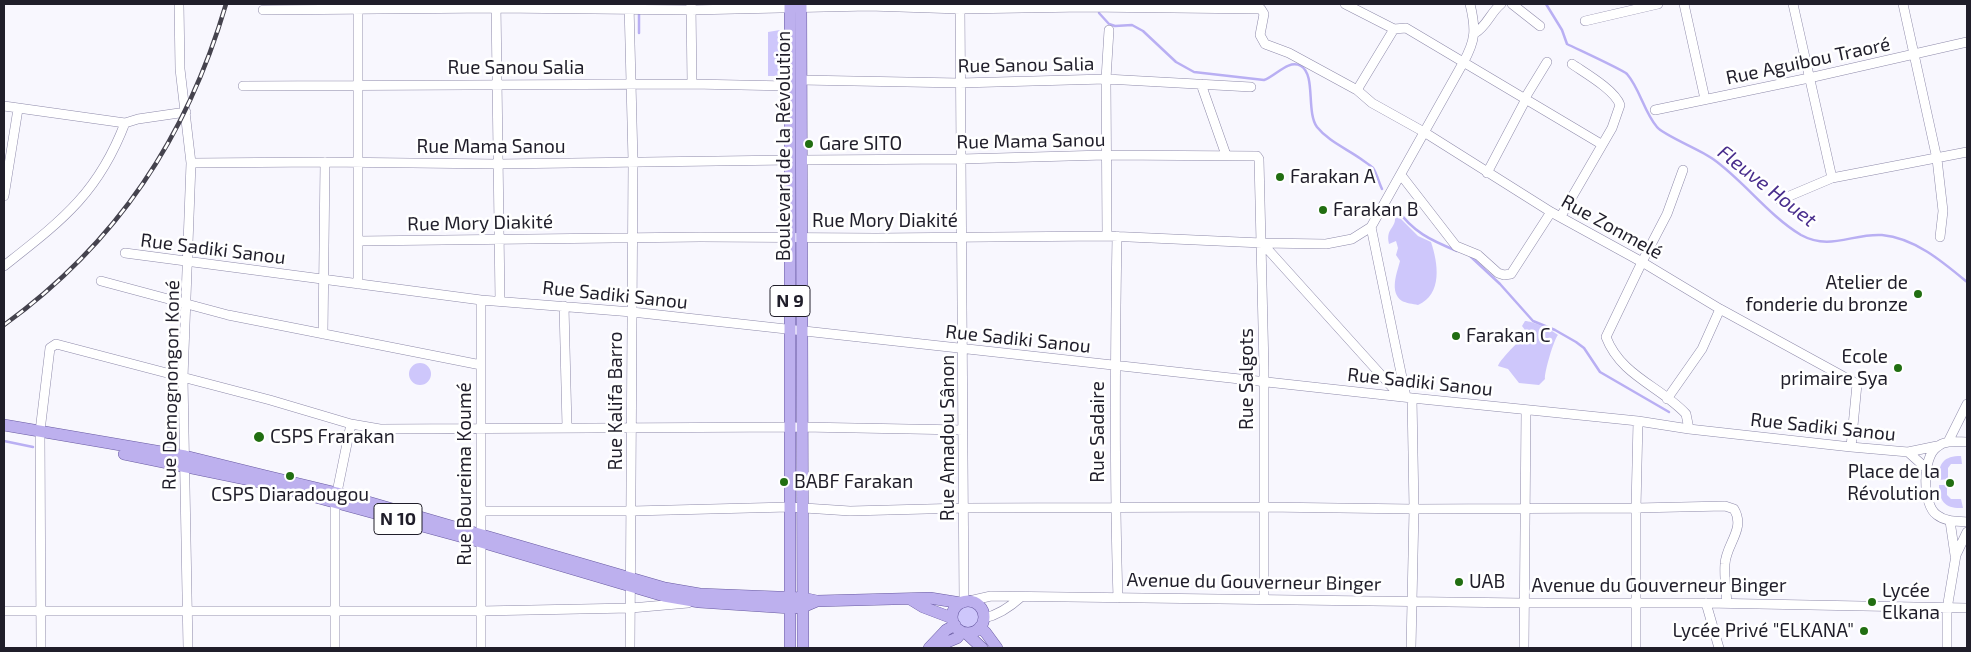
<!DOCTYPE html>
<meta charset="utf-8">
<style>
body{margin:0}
#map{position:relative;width:1971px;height:652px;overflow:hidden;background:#f8f7fe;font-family:"Exo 2",sans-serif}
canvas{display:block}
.frame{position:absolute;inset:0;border:5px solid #201e2a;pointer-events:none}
</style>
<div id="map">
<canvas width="1971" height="652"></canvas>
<div class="frame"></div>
</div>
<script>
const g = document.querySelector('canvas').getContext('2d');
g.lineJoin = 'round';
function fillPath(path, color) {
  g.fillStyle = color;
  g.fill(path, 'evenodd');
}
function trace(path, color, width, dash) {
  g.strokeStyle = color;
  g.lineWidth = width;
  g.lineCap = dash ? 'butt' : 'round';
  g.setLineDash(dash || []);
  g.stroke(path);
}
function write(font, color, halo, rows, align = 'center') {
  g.font = font + ' "Exo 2",sans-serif';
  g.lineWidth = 5;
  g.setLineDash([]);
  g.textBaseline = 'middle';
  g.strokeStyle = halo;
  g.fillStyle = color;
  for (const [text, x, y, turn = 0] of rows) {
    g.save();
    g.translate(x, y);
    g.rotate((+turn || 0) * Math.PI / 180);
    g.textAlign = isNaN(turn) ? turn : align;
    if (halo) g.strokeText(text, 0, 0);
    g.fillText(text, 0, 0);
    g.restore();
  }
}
fillPath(new Path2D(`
 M 780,30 L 779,76 L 768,76 L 768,32 Z
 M 1394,212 L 1418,236 L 1431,242 C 1438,263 1443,294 1418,305 C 1413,304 1406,303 1402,301 C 1389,292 1397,273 1400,261 L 1396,255 L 1398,248 L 1396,241 L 1389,244 C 1385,226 1399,229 1394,212 Z
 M 1525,321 C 1532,321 1552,330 1558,335 C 1554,339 1544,373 1545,379 L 1539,385 L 1519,383 L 1508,369 L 1498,366 C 1500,359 1526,333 1532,332 L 1525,330 L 1522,326 Z
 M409 374a11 11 0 1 1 22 0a11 11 0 1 1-22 0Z
 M 1961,456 L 1962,464 L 1951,464 L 1948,468 L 1948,479 L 1939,480 C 1938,463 1944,456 1961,456 Z
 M 1939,485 L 1947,485 L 1947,495 L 1951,499 L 1961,499 L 1963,508 C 1946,509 1939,502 1939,485 Z
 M956 618a12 12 0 1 1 24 0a12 12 0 1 1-24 0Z`), '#cec7fb');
trace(new Path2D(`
 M 1546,4 L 1562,30 L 1567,44 C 1577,49 1623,70 1627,74 C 1640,89 1644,112 1657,127 C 1663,135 1701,150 1713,159 C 1744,181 1768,215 1801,235 C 1830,251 1853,233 1882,235 C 1915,238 1943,262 1967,282
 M 1099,13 L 1109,24 L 1115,26 L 1132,25 L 1143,31 L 1176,62 L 1194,72 L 1264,80 C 1276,76 1288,59 1301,66 C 1316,75 1306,112 1317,127 C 1328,141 1347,149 1361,159 C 1365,162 1370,165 1373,168 C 1377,174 1379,183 1382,189
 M 639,33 L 639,12
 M 1396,208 C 1413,232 1430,240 1457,251
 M 1470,256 L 1500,284 L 1533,321 L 1555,330 L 1576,342 L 1584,348 L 1600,372 L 1669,412
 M 4,441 L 33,447`), '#b9aff3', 2.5);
const minor = new Path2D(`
 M 179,4 L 180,69 L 191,163 L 183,378 L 188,648
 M 358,4 L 358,284
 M 496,4 L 500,301
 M 629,4 L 633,161 L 630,648
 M 691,4 L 692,84
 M 1345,4 L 1394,29
 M 1512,4 L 1540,26
 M 1684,4 L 1705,99
 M 1793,4 L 1832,178
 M 1903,4 L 1937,159 L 1943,211 L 1940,237
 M 960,5 L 964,602
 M 263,10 L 496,8 L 691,10 L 869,6 L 960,9 L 1085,7 L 1261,9 L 1264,14 L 1260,35 L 1265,44 L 1289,53 L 1357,90 L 1372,103 L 1424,132 L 1551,212 L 1642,262 L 1720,309 L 1857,384 L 1851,447
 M 1585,21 L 1658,4
 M 1475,33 C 1487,26 1490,13 1501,4
 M 801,80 L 960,83 L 1106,79 L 1251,87
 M 1201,84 L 1226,155
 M 243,86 L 692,84 L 789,86
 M 1357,90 L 1394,29 L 1406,28 L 1601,144
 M 1525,98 L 1547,62
 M 4,106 L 125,123 L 138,119 L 186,112
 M 1655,110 L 1809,78 L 1967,42
 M 801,160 L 961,159 L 1105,155 L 1257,156 L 1259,159 L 1264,369 L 1264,599
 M 191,163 L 325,162 L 498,164 L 790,160
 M 1683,170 L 1667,214 L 1642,262 L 1606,337 C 1621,376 1660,386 1686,414 L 1689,429
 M 1487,173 L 1526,99
 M 1401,175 L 1456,246 L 1478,255 L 1498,273 L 1504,275 L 1511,274 L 1551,212
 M 4,196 L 18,109
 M 1780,200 L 1832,178 L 1967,152
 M 1561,216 L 1612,128 L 1620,105 C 1615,90 1585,73 1572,64
 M 1371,227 L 1406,397
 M 1107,236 L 1106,79 L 1109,30
 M 1117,236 C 1115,357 1114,477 1118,598
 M 358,241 L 700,237 L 876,238 L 1107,236 L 1262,243 L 1326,244 L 1352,239 L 1371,227 L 1463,63 C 1476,40 1476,29 1470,4
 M 1262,243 L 1401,397
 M 125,253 L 481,300 L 632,312 L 1412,398 L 1638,421 L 1689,429 L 1851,447 L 1908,452 L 1937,446
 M 4,266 C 61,221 98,194 125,123
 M 101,281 L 228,315 L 481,365
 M 564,306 L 567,427
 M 323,334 L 325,162
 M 1667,399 L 1702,349 L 1720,309
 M 1948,442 L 1967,404
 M 1967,442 C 1957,442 1945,440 1937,447 C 1922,457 1922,505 1937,515 C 1946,522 1957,521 1967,522
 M 1908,452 L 1927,469
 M 482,511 L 632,511 L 789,507 L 850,511 L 965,508 L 1264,507 L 1414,509 L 1636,508 L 1725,506 L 1734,509 C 1746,529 1726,544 1725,564 C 1724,577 1726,590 1727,603
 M 1950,521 L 1955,555
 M 969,601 L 991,596 L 1524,603 L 1706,603 L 1967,608
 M 1706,603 L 1719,648
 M 4,611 L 480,611 L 631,608 L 688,603
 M 984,618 C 999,615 1010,607 1021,597
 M 41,648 L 40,431 L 50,348 L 56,344 L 270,400 L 351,424 L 380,429 L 802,427 L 963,430
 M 335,648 L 335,502 L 351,424
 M 481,648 L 481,300
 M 1411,648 L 1414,509 L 1412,398
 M 1524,648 L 1526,410
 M 1636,648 L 1636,508 L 1638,421
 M 1947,648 L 1947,609 L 1956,555 L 1967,532`);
const major = new Path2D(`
 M 801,4 L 803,648
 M 4,425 L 185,456 L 262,475 L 337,493 L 665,588 L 700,594 L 803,598 L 817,601 L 930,598 L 961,603
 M 124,454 L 260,482 L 481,542 L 664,596 L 699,602 L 790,608 L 803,607 L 817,601
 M 910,599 L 923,607 L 952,618
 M952 617a16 16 0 1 1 32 0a16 16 0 1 1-32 0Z
 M 980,627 L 986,633 L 997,648
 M 966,633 L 982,648
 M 790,648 L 790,4
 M 929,648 L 946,630 L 955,625
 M 933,648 L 957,638 L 962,632`);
trace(minor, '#8e8aaa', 10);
trace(major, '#695ba2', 12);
trace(minor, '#fff', 9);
trace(major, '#bdb0ee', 11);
const rail = new Path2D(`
 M 4,325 C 117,243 187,137 226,4`);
trace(rail, '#45434e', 4.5);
trace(rail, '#fff', 2.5, [8]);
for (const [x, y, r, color] of [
 [809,144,5,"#216e11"],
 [1280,177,5,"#216e11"],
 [1323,210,5,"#216e11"],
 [1918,294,5,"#216e11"],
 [1456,336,5,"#216e11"],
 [1898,368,5,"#216e11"],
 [259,437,6,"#216e11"],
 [290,476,5,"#216e11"],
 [784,482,5,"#216e11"],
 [1950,483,5,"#216e11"],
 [1459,582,5,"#216e11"],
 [1872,602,5,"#216e11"],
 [1864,631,5,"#216e11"]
]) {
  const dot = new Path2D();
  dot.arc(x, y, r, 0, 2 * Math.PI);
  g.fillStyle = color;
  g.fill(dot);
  trace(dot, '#fff', 2);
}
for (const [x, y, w] of [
 [790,301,40],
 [398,519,48]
]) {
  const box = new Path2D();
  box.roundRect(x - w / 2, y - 15.5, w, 31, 4);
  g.fillStyle = '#fff';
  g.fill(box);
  trace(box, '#201e2a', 1);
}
write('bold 18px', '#201e2a', null, [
 ["N 9",790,301],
 ["N 10",398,519]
]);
write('19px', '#201e2a', '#fff', [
 ["Rue Aguibou Traoré",1808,61,-12],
 ["Rue Sanou Salia",1026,65,-1],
 ["Rue Sanou Salia",516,68],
 ["Rue Mama Sanou",1031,141,-1],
 ["Boulevard de la Révolution",784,146,-90],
 ["Rue Mama Sanou",491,147],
 ["Rue Mory Diakité",885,221],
 ["Rue Mory Diakité",480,223,-1],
 ["Rue Zonmelé",1612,227,29],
 ["Rue Sadiki Sanou",213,249,7],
 ["Rue Sadiki Sanou",615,295,6],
 ["Rue Sadiki Sanou",1018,339,6],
 ["Rue Salgots",1247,379,-90],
 ["Rue Sadiki Sanou",1420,382,6],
 ["Rue Demognongon Koné",171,385,-89],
 ["Rue Kalifa Barro",616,401,-90],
 ["Rue Sadiki Sanou",1823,427,6],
 ["Rue Sadaire",1098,432,-90],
 ["Rue Amadou Sânon",948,438,-90],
 ["Rue Boureima Koumé",465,474,-90],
 ["Avenue du Gouverneur Binger",1254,582,1],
 ["Avenue du Gouverneur Binger",1659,586]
]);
write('19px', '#201e2a', '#fff', [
 ["Gare SITO",819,144],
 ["Farakan A",1290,177],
 ["Farakan B",1333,210],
 ["Atelier de",1908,283,"right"],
 ["fonderie du bronze",1908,305,"right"],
 ["Farakan C",1466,336],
 ["Ecole",1888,357,"right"],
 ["primaire Sya",1888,379,"right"],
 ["CSPS Frarakan",270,437],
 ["Place de la",1940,472,"right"],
 ["Révolution",1940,494,"right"],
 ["BABF Farakan",794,482],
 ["CSPS Diaradougou",290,495,"center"],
 ["UAB",1469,582],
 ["Lycée",1882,591],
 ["Elkana",1882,613],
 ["Lycée Privé \"ELKANA\"",1854,631,"right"]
], 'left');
write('italic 20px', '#492e8d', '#fff', [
 ["Fleuve Houet",1767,186,38]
]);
</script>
